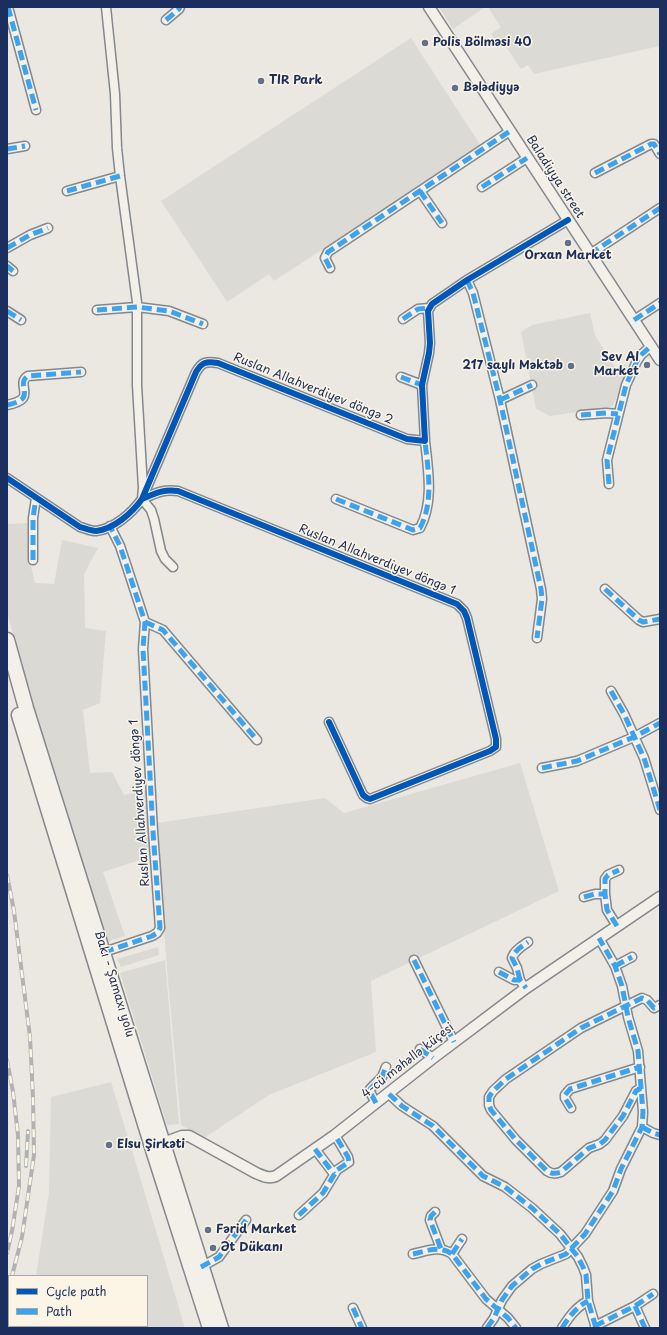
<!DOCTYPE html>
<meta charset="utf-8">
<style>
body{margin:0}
#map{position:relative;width:667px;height:1335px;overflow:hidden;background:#eae8e1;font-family:"Playpen Sans",sans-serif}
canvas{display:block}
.frame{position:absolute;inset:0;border:8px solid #1b2f5e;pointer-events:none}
.legend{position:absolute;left:8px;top:1275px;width:140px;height:52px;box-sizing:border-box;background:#fcf5e5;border:1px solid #a2a6af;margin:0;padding:5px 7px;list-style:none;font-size:12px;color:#1b2f5e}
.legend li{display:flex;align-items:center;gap:8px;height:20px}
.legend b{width:20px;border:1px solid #a2a6af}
</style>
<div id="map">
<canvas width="667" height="1335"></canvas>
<div class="frame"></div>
<ul class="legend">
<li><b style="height:5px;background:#0057b8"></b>Cycle path</li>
<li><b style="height:5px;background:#3da3ed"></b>Path</li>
</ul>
</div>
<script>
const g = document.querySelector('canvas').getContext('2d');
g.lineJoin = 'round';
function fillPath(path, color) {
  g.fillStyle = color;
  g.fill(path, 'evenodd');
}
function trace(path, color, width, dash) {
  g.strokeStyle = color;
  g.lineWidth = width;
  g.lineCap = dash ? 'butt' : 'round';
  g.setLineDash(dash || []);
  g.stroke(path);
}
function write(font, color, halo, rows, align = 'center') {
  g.font = font + ' "Playpen Sans",sans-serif';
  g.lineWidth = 3;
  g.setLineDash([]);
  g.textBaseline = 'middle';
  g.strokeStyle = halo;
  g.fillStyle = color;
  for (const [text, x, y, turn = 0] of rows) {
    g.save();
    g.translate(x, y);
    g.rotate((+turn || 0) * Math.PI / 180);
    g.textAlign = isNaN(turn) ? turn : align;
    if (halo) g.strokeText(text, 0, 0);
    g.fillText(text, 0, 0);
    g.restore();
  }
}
fillPath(new Path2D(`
 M 439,7 L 485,7 L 453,29 Z
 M 488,7 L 660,7 L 660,46 L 534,74 L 528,65 L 521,69 L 504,44 L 500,47 L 491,34 L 501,27 Z
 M 411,38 L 481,146 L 274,281 L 269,274 L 227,302 L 161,201 Z
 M 590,313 L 595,335 L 616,369 L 625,364 L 629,370 L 613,405 L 611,407 L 550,416 L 536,409 L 521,332 L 532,325 Z
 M 520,763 L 559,891 L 371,981 L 376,1052 L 269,1095 L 204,1138 L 181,1125 L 166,957 L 157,823 L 325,798 L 344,813 Z
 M 111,1082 L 134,1157 L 185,1328 L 75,1328 L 70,1326 L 147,1326 L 147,1276 L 36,1276 L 49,1192 L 51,1097 Z`), '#dbdad5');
fillPath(new Path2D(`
 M 28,523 L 29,558 L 35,583 L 54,584 L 62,540 L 98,548 L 84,574 L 85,628 L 106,631 L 100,703 L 83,710 L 90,773 L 112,772 L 124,795 L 146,790 L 152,856 L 103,872 L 125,936 L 106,942 L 37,720 L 7,612 L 7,524 Z
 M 158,947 L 159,955 L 121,967 L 117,959 Z
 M 165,960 L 179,1124 L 167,1125 L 120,973 Z`), '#dbd9d4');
const minor = new Path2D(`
 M 8,7 L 36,110
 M 106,7 L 115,94 L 117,148 L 120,176 L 137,302 L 137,385 L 143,488 L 142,499 L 151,510 L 154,519 L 161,551 L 165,559 L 173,567
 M 166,20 L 179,9 L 180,7
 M 7,149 L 25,146
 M 595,173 L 651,144 L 654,144 L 660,154
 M 482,187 L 527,158
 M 67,191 L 120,176
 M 420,191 L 442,223
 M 7,248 L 30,235 L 48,228
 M 590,254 L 660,208
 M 7,266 L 13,271
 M 330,268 L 325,258 L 328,252 L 510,131
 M 467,280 L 473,293 L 500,400 L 541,589 L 542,599 L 537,638
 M 97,310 L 137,307 L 169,311 L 203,324
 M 7,311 L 21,320
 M 403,319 L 418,309 L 429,308
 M 634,320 L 660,303
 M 401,377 L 422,385
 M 500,400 L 532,385
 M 7,405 C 12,404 20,402 23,398 C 28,391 18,382 28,376 L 81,372
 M 581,415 L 606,413 L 618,414
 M 7,478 L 80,527 C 85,528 90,531 96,531 C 114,529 132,513 142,499 L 196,372 C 202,362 206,361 218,363 L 407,439 L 425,441 L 422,385 L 429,353 L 430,343 L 428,311 L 432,304 L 467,280 L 568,220
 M 609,484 L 607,460 L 626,385 L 637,361 L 641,355 L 651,346
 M 142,499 C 156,493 163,489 178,491 L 457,604 L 464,611 L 467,618 L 496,739 L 496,747 L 490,751 L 370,799 L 367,798 L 363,795 L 329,722
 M 336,499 L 413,530 L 420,528 C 434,502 428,469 425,441
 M 33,560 L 33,518 L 36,498
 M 605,589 L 639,620 L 643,622 L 660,619
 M 145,622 L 163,630 L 257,740
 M 611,691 L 624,714 L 644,758 L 660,810
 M 542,768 L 577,761 L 634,737 L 660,723
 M 584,897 L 595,894 L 605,894
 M 617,926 L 607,910 L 605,894 L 605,879 L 608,875 L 619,870
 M 104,952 L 152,936 L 157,933 L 160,928 L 153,831 L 143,649 L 145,622 L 126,564 L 120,546 L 110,526
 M 414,960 L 454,1042
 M 615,966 L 632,957
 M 499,972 L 514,980 L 520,980 L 523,985
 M 520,980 L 517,968 L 512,958 C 514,951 522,946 528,942
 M 420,1049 L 433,1058
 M 641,1088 L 636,1091 L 623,1116 L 605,1140 L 600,1144 L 589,1148 L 561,1172 C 555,1174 552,1174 547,1171 L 516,1140 L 491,1110 L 489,1105 L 489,1097 L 493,1091 L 506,1079 L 581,1028 L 642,998 L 647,1000 L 654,1008 L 660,1005
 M 389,1094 L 402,1106 L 433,1126 L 483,1176 L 505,1187 L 532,1208 L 560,1234 L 578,1257 L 583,1267 L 586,1275 L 588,1301 L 596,1328
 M 376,1103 L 370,1092 L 370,1089 L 382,1077 L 386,1067
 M 571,1108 L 565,1098 L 565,1095 L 570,1089 L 640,1067
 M 642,1127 L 653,1133 L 660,1135
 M 315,1149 L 334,1174
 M 435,1212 L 431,1216 L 430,1220 L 441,1249
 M 299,1215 L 323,1193 L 337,1170 L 349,1162 L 348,1157 L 335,1135
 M 413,1254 C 427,1251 439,1245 452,1254 L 486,1299 L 508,1318 L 516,1328
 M 452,1254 L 462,1239
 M 201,1267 L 219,1257 L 246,1220
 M 635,1306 L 645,1328
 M 353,1308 L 362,1328
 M 595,1326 L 635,1306 L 653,1294
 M 487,1328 L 494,1318 L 502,1300 L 512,1286 L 532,1269 L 541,1264 L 566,1254 L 585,1234 L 613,1191 L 621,1169 L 642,1127 L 643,1112 L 638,1051 L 628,1017 L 622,986 L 615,966 L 599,938
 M 562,1328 C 569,1317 576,1307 588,1301`);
const tertiary = new Path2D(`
 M 429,7 L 660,360
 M 163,1143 L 182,1136 L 189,1136 L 256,1173 C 263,1176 269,1179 276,1176 L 335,1135 L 433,1058 L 526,988 L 660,897`);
const trunk = new Path2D(`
 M 7,640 L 26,708 L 221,1328
 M 19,715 L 153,1150 L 210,1328`);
trace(minor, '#84878d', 11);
trace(tertiary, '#84878d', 13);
trace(trunk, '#84878d', 17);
trace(minor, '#f3f0ea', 8);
trace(tertiary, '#f3f0ea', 10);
trace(trunk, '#f3f0ea', 14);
const rail = new Path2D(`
 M 7,875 L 14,911 L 30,1037 L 33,1098 L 34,1155 L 22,1237 L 12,1276
 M 7,1060 L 13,1092 L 18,1135 L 19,1186 L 12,1231 L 7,1253
 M 26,1166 L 28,1131
 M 7,1298 L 9,1290`);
trace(rail, '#b0b2b3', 4);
trace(rail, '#fcf5e5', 2.5, [8]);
trace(new Path2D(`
 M 8,7 L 36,110
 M 166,20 L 179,9 L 180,7
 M 7,149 L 25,146
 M 595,173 L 651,144 L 654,144 L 660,154
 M 482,187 L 527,158
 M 67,191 L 120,176
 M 420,191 L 442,223
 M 7,248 L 30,235 L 48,228
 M 590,254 L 660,208
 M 7,266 L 13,271
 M 330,268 L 325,258 L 328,252 L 510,131
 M 467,280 L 473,293 L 500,400 L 541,589 L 542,599 L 537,638
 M 97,310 L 137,307 L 169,311 L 203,324
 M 7,311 L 21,320
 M 403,319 L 418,309 L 429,308
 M 634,320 L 660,303
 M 401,377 L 422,385
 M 500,400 L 532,385
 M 7,405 C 12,404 20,402 23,398 C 28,391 18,382 28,376 L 81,372
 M 581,415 L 606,413 L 618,414
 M 609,484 L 607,460 L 626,385 L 637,361 L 641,355 L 651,346
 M 336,499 L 413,530 L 420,528 C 434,502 428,469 425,441
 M 33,560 L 33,518 L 36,498
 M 605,589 L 639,620 L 643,622 L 660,619
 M 145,622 L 163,630 L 257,740
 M 611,691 L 624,714 L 644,758 L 660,810
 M 542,768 L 577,761 L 634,737 L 660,723
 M 584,897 L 595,894 L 605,894
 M 617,926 L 607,910 L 605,894 L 605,879 L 608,875 L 619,870
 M 104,952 L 152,936 L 157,933 L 160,928 L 153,831 L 143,649 L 145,622 L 126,564 L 120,546 L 110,526
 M 414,960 L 454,1042
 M 615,966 L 632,957
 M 499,972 L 514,980 L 520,980 L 526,988
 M 520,980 L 517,968 L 512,958 C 514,951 522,946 528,942
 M 420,1049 L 433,1058
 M 641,1088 L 636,1091 L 623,1116 L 605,1140 L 600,1144 L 589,1148 L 561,1172 C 555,1174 552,1174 547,1171 L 516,1140 L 491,1110 L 489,1105 L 489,1097 L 493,1091 L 506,1079 L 581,1028 L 642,998 L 647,1000 L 654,1008 L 660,1005
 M 389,1094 L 402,1106 L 433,1126 L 483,1176 L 505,1187 L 532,1208 L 560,1234 L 578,1257 L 583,1267 L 586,1275 L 588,1301 L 596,1328
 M 376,1103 L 370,1092 L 370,1089 L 382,1077 L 386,1067
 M 571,1108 L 565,1098 L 565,1095 L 570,1089 L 640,1067
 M 642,1127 L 653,1133 L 660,1135
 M 315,1149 L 334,1174
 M 435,1212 L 431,1216 L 430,1220 L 441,1249
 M 299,1215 L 323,1193 L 337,1170 L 349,1162 L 348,1157 L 335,1135
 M 413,1254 C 427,1251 439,1245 452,1254 L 486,1299 L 508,1318 L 516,1328
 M 452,1254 L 462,1239
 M 201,1267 L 219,1257 L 246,1220
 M 635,1306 L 645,1328
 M 353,1308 L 362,1328
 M 595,1326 L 635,1306 L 653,1294
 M 487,1328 L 494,1318 L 502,1300 L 512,1286 L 532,1269 L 541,1264 L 566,1254 L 585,1234 L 613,1191 L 621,1169 L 642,1127 L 643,1112 L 638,1051 L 628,1017 L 622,986 L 615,966 L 599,938
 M 562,1328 C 569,1317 576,1307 588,1301`), '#3da3ed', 5, [10, 5]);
trace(new Path2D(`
 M 7,478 L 80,527 C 85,528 90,531 96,531 C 114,529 132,513 142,499 L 196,372 C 202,362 206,361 218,363 L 407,439 L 425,441 L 422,385 L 429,353 L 430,343 L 428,311 L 432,304 L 467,280 L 568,220
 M 142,499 C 156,493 163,489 178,491 L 457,604 L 464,611 L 467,618 L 496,739 L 496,747 L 490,751 L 370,799 L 367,798 L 363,795 L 329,722`), '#0057b8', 6);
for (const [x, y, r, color] of [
 [425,43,4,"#63708c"],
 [261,81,4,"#63708c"],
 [455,88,4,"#63708c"],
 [568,243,4,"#63708c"],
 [647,365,4,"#63708c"],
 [571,366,4,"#63708c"],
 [109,1145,4,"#63708c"],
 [208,1230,4,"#63708c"],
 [213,1248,4,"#63708c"]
]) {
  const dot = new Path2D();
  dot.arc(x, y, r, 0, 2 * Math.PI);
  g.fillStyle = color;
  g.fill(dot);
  trace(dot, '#fcf5e5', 1.5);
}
write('bold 12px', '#1b2f5e', '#fcf5e5', [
 ["Polis Bölməsi 40",433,43],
 ["TIR Park",269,81],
 ["Bələdiyyə",463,88],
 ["Orxan Market",568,256,"center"],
 ["Sev Al",639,358,"right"],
 ["Market",639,372,"right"],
 ["217 saylı Məktəb",563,366,"right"],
 ["Elsu Şirkəti",117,1145],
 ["Fərid Market",216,1230],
 ["Ət Dükanı",221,1248]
], 'left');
write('12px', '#1b2f5e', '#fcf5e5', [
 ["Baladiyya street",555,177,57],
 ["Ruslan Allahverdiyev döngə 2",313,389,22],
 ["Ruslan Allahverdiyev döngə 1",377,560,22],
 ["Ruslan Allahverdiyev döngə 1",140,803,-94],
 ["Bakı - Şamaxı yolu",114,984,73],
 ["4-cü məhəllə küçesi",408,1061,-38]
]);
</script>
